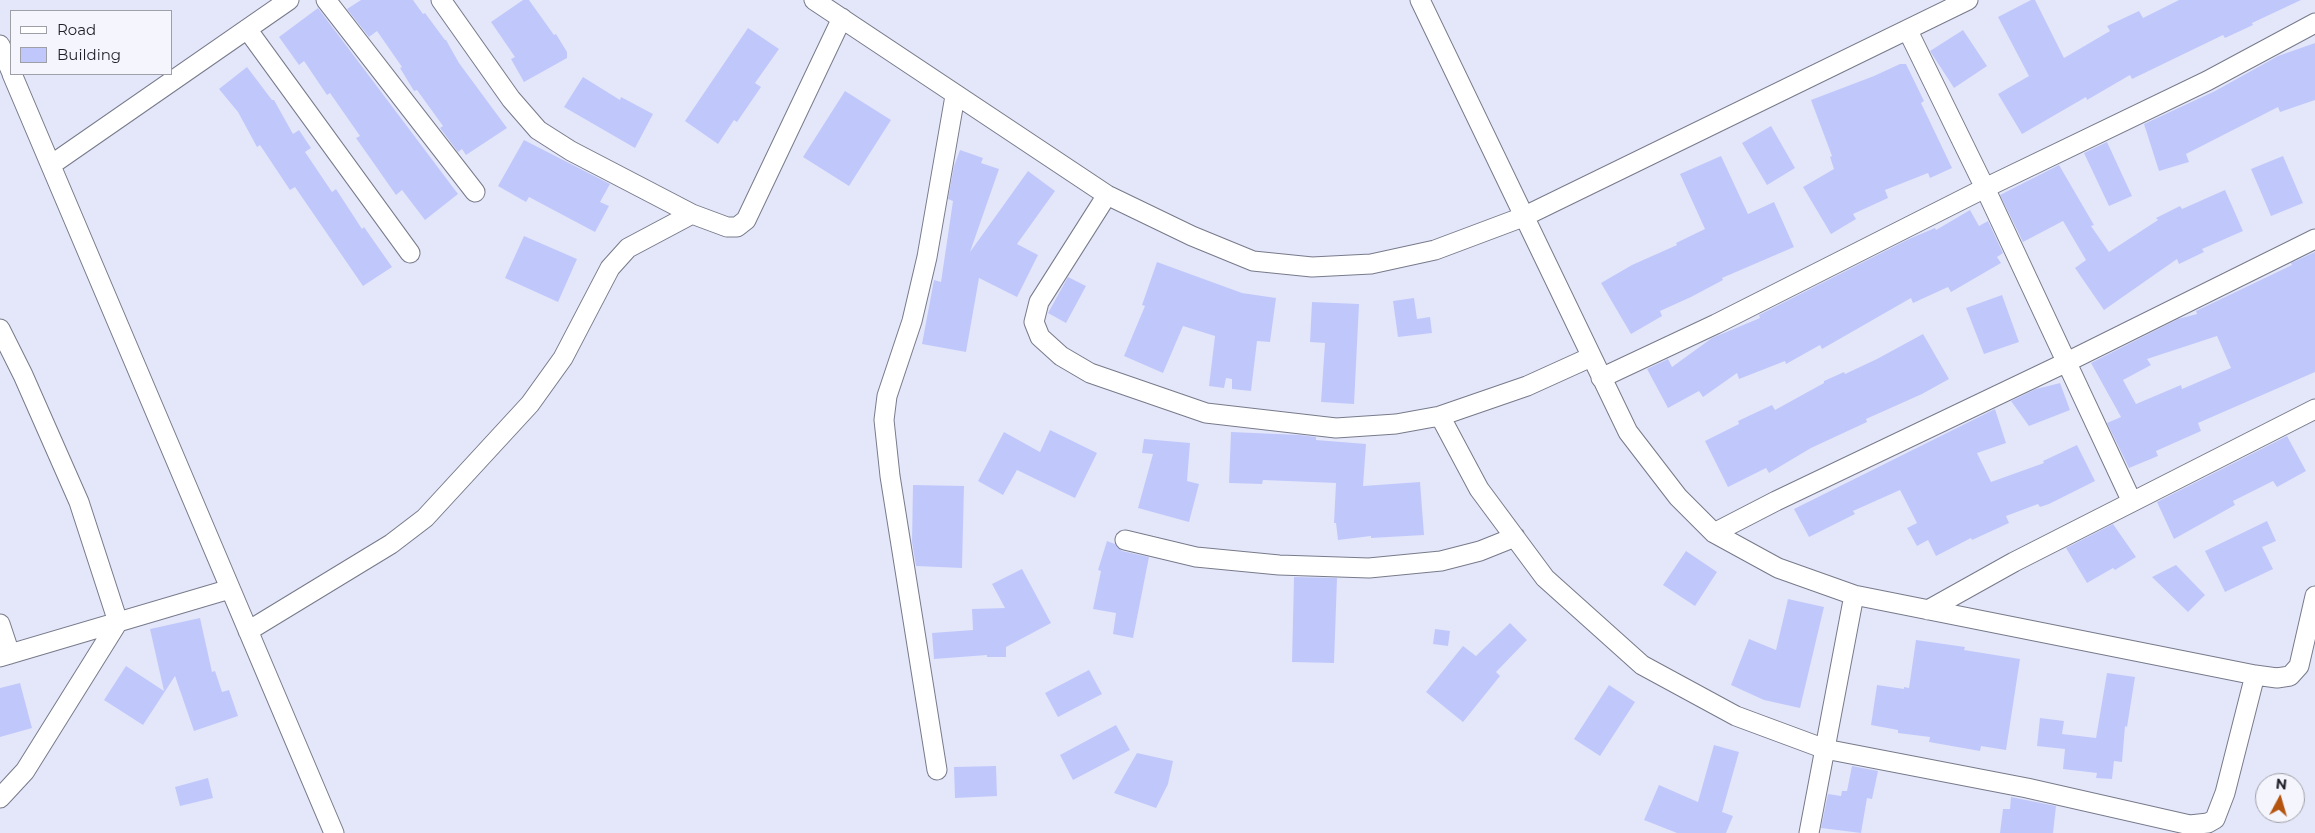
<!DOCTYPE html>
<style>
body{margin:0}
#map{position:relative;width:2315px;height:833px;overflow:hidden;background:#e4e7fa;font-family:Montserrat,sans-serif}
canvas{display:block}
.legend{position:absolute;left:10px;top:10px;width:162px;height:65px;box-sizing:border-box;background:#f4f5fd;border:1px solid #9fa0a7;margin:0;padding:6px 9px;list-style:none;font-size:15px;color:#1f2027}
.legend li{display:flex;align-items:center;gap:10px;height:25px}
.legend b{width:25px;border:1px solid #9fa0a7}
.north{position:absolute;left:2255px;top:773px;width:50px;height:50px;box-sizing:border-box;background:#f4f5fd;border:1px solid #9fa0a7;border-radius:50%;rotate:6deg;font-size:14px;font-weight:700;line-height:20px;text-align:center;color:#1f2027}
.north::after{content:'';display:block;margin:auto;width:18px;height:22px;background:#b4540f;clip-path:polygon(50% 0,100% 100%,50% 72%,0 100%)}
</style>
<div id="map">
<canvas width="2315" height="833"></canvas>
<ul class="legend">
<li><b style="height:6px;background:#fff"></b>Road</li>
<li><b style="height:14px;background:#c0c8fb"></b>Building</li>
</ul>
<div class="north">N</div>
</div>
<script>
const g = document.querySelector('canvas').getContext('2d');
g.lineJoin = 'round';
function fillPath(path, color) {
  g.fillStyle = color;
  g.fill(path, 'evenodd');
}
function trace(path, color, width, dash) {
  g.strokeStyle = color;
  g.lineWidth = width;
  g.lineCap = dash ? 'butt' : 'round';
  g.setLineDash(dash || []);
  g.stroke(path);
}
fillPath(new Path2D(`
 M 361,0 L 413,0 L 423,14 L 425,13 L 445,40 L 446,40 L 459,63 L 507,128 L 466,155 L 462,149 L 458,152 L 440,128 L 443,126 L 417,90 L 414,91 L 400,68 L 402,67 L 377,31 L 369,37 L 347,9 Z
 M 523,0 L 529,0 L 554,35 L 556,34 L 567,52 L 567,58 L 524,82 L 511,59 L 515,57 L 491,22 Z
 M 2031,0 L 2035,0 L 2064,58 L 2110,31 L 2107,26 L 2139,11 L 2143,18 L 2179,0 L 2301,0 L 2252,23 L 2253,25 L 2225,38 L 2223,35 L 2132,79 L 2130,75 L 2087,100 L 2086,97 L 2022,134 L 1998,94 L 2029,76 L 1998,17 Z
 M 318,8 L 458,194 L 425,220 L 402,190 L 396,195 L 356,138 L 360,136 L 330,93 L 327,95 L 304,61 L 299,65 L 279,37 Z
 M 748,28 L 779,49 L 755,83 L 761,87 L 737,122 L 734,120 L 718,144 L 685,121 Z
 M 1963,30 L 1987,66 L 1954,88 L 1930,51 Z
 M 2315,43 L 2315,100 L 2280,112 L 2278,107 L 2186,154 L 2189,162 L 2159,171 L 2144,124 L 2215,91 L 2278,56 Z
 M 1900,64 L 1906,64 L 1924,101 L 1921,103 L 1952,168 L 1930,178 L 1928,173 L 1885,190 L 1888,198 L 1853,214 L 1856,219 L 1831,234 L 1803,187 L 1834,169 L 1830,157 L 1832,156 L 1811,100 L 1874,76 Z
 M 247,67 L 272,100 L 274,100 L 293,134 L 299,130 L 311,148 L 305,152 L 332,192 L 336,189 L 362,229 L 364,227 L 392,267 L 363,286 L 295,187 L 290,190 L 260,145 L 257,147 L 238,112 L 219,89 Z
 M 583,77 L 620,100 L 621,97 L 653,114 L 635,148 L 564,107 Z
 M 845,91 L 891,120 L 849,186 L 803,157 Z
 M 1771,126 L 1795,168 L 1767,185 L 1742,143 Z
 M 524,140 L 610,184 L 600,202 L 609,206 L 595,232 L 529,197 L 526,202 L 498,186 Z
 M 2107,142 L 2132,196 L 2109,206 L 2084,153 Z
 M 960,150 L 983,158 L 981,163 L 999,169 L 970,252 L 1028,171 L 1055,191 L 1017,244 L 1038,255 L 1017,297 L 979,278 L 966,352 L 922,344 L 934,280 L 941,282 L 953,201 L 948,199 L 954,166 Z
 M 1721,156 L 1748,214 L 1774,202 L 1794,247 L 1722,278 L 1723,280 L 1691,297 L 1660,311 L 1662,316 L 1631,334 L 1601,283 L 1632,265 L 1677,245 L 1676,243 L 1705,229 L 1680,174 Z
 M 2283,156 L 2303,203 L 2271,216 L 2251,169 Z
 M 2059,165 L 2094,225 L 2091,226 L 2109,252 L 2158,220 L 2156,218 L 2180,206 L 2182,209 L 2225,190 L 2243,231 L 2202,249 L 2204,252 L 2179,264 L 2177,259 L 2104,310 L 2075,268 L 2086,260 L 2063,221 L 2023,242 L 2000,195 Z
 M 1970,210 L 1979,226 L 1988,221 L 2003,253 L 1997,257 L 2001,263 L 1951,292 L 1948,287 L 1913,303 L 1911,298 L 1822,349 L 1820,345 L 1786,364 L 1785,361 L 1739,379 L 1737,373 L 1703,397 L 1699,391 L 1668,408 L 1647,369 L 1668,359 L 1672,367 L 1712,338 L 1760,318 L 1759,315 L 1909,239 L 1935,228 L 1936,230 Z
 M 524,236 L 577,259 L 558,302 L 505,278 Z
 M 2315,252 L 2315,372 L 2198,423 L 2201,431 L 2156,451 L 2158,456 L 2129,468 L 2107,423 L 2121,417 L 2091,363 L 2178,319 L 2197,314 L 2196,311 L 2292,265 L 2291,263 ZM 2217,336 L 2231,368 L 2182,389 L 2181,385 L 2136,404 L 2123,380 L 2151,365 L 2147,359 Z
 M 1157,262 L 1242,293 L 1276,298 L 1270,342 L 1257,341 L 1251,391 L 1232,389 L 1232,379 L 1226,378 L 1224,388 L 1209,386 L 1215,336 L 1183,326 L 1163,373 L 1124,356 L 1145,306 L 1142,305 Z
 M 1068,277 L 1086,286 L 1066,323 L 1048,313 Z
 M 2002,295 L 2019,342 L 1984,354 L 1966,308 Z
 M 1414,298 L 1417,319 L 1430,317 L 1432,333 L 1398,337 L 1393,301 Z
 M 1312,302 L 1359,304 L 1354,404 L 1321,402 L 1325,343 L 1310,342 Z
 M 1923,334 L 1949,379 L 1922,394 L 1866,419 L 1867,422 L 1811,448 L 1769,473 L 1766,468 L 1728,487 L 1705,441 L 1739,424 L 1738,421 L 1772,405 L 1775,410 L 1824,383 L 1824,381 L 1844,372 L 1845,374 L 1877,359 Z
 M 2060,383 L 2070,410 L 2029,426 L 2011,401 L 2036,389 Z
 M 1995,409 L 2006,443 L 1977,453 L 1991,482 L 2044,463 L 2043,461 L 2077,445 L 2095,481 L 2049,504 L 2040,507 L 2038,504 L 2006,516 L 2009,523 L 1972,540 L 1971,538 L 1936,556 L 1928,540 L 1917,546 L 1907,528 L 1917,523 L 1900,490 L 1853,511 L 1855,514 L 1809,537 L 1794,509 Z
 M 1050,430 L 1097,453 L 1075,498 L 1017,470 L 1003,495 L 978,481 L 1004,432 L 1040,452 Z
 M 1231,432 L 1300,435 L 1316,437 L 1316,440 L 1366,444 L 1363,486 L 1420,482 L 1424,535 L 1371,538 L 1371,536 L 1338,540 L 1336,523 L 1334,523 L 1336,483 L 1263,480 L 1262,484 L 1229,483 Z
 M 2287,436 L 2306,471 L 2277,487 L 2273,481 L 2233,501 L 2235,505 L 2174,539 L 2157,502 Z
 M 1144,439 L 1190,443 L 1187,481 L 1199,484 L 1189,522 L 1138,508 L 1153,454 L 1142,453 Z
 M 913,485 L 964,486 L 962,568 L 916,566 L 912,542 Z
 M 2267,521 L 2276,541 L 2262,547 L 2273,569 L 2225,592 L 2205,551 Z
 M 2113,524 L 2136,557 L 2115,570 L 2113,568 L 2087,583 L 2066,548 Z
 M 1107,541 L 1115,544 L 1122,551 L 1149,557 L 1133,638 L 1113,634 L 1116,613 L 1093,609 L 1101,571 L 1098,570 Z
 M 1686,551 L 1717,572 L 1695,606 L 1663,585 Z
 M 2176,565 L 2205,595 L 2188,612 L 2152,577 Z
 M 1022,569 L 1051,623 L 1006,647 L 1006,657 L 987,657 L 987,655 L 934,659 L 932,633 L 973,630 L 972,609 L 1005,608 L 992,584 Z
 M 1294,577 L 1337,578 L 1334,663 L 1292,662 Z
 M 1788,599 L 1824,607 L 1800,708 L 1764,700 L 1731,685 L 1749,639 L 1776,650 Z
 M 200,618 L 212,672 L 215,671 L 222,692 L 229,690 L 238,716 L 194,731 L 175,676 L 143,725 L 104,700 L 126,666 L 164,691 L 150,629 Z
 M 1510,623 L 1527,640 L 1496,672 L 1500,676 L 1463,722 L 1426,692 L 1463,646 L 1476,656 Z
 M 1435,629 L 1450,631 L 1448,646 L 1433,644 Z
 M 1916,640 L 1965,647 L 1964,650 L 2020,659 L 2006,750 L 1981,746 L 1980,751 L 1929,742 L 1930,737 L 1898,733 L 1898,730 L 1871,725 L 1877,685 L 1904,689 L 1904,687 L 1909,688 Z
 M 1089,670 L 1102,694 L 1058,717 L 1045,693 Z
 M 2107,673 L 2135,677 L 2127,727 L 2125,726 L 2122,762 L 2114,761 L 2112,779 L 2096,778 L 2097,773 L 2063,769 L 2065,749 L 2037,746 L 2040,718 L 2064,721 L 2062,734 L 2096,738 Z
 M 20,683 L 32,728 L 0,737 L 0,688 Z
 M 1609,685 L 1635,702 L 1600,756 L 1574,739 Z
 M 1116,725 L 1130,750 L 1073,780 L 1060,755 Z
 M 1714,745 L 1739,752 L 1722,812 L 1733,816 L 1726,833 L 1677,833 L 1644,820 L 1659,785 L 1698,802 Z
 M 1137,753 L 1173,761 L 1168,784 L 1156,808 L 1114,793 Z
 M 996,766 L 997,796 L 955,798 L 954,767 Z
 M 1852,766 L 1878,771 L 1872,799 L 1867,798 L 1861,833 L 1821,828 L 1828,794 L 1841,796 L 1842,791 L 1847,791 Z
 M 208,778 L 213,798 L 180,806 L 175,787 Z
 M 2011,797 L 2056,806 L 2053,833 L 2000,833 L 2003,809 L 2010,809 Z`), '#c0c8fb');
const minor = new Path2D(`
 M 326,0 L 475,192
 M 441,0 L 511,99 L 538,130 L 571,151 L 692,214 L 727,227 L 737,227 L 746,220 L 842,18
 M 814,0 L 1107,195 L 1192,236 L 1253,261 L 1312,267 L 1371,264 L 1435,250 L 1523,217 L 1968,0
 M 1420,0 L 1628,432 L 1678,497 L 1714,533 L 1778,568 L 1854,595 L 2255,675 L 2277,678 L 2290,676 L 2299,666 L 2315,596
 M 247,29 L 410,253
 M 1908,31 L 1985,188 L 2132,502
 M 0,45 L 11,71
 M 12,74 L 334,833
 M 51,165 L 289,0
 M 1107,195 L 1039,302 L 1034,322 L 1040,337 L 1061,356 L 1090,373 L 1206,413 L 1336,428 L 1396,424 L 1440,416 L 1527,386 L 1591,357
 M 0,329 L 23,375 L 79,502 L 118,622 L 25,771 L 0,798
 M 1601,378 L 1716,324 L 1985,188 L 2207,81 L 2315,23
 M 1440,416 L 1479,489 L 1545,578 L 1642,665 L 1736,716 L 1825,749 L 2027,788 L 2190,825 L 2208,823 L 2215,819 L 2225,793 L 2255,675
 M 1714,533 L 1776,501 L 2067,362 L 2315,239
 M 1125,540 L 1196,557 L 1279,565 L 1369,568 L 1441,561 L 1480,551 L 1515,537
 M 1928,610 L 2014,562 L 2315,409
 M 0,624 L 10,654
 M 248,631 L 391,544 L 425,518 L 530,404 L 563,358 L 610,268 L 628,248 L 692,214
 M 0,657 L 230,589
 M 937,770 L 890,476 L 884,420 L 887,396 L 912,321 L 927,257 L 955,96
 M 1809,833 L 1854,595`);
trace(minor, '#777a8a', 21);
trace(minor, '#fff', 19);
</script>
